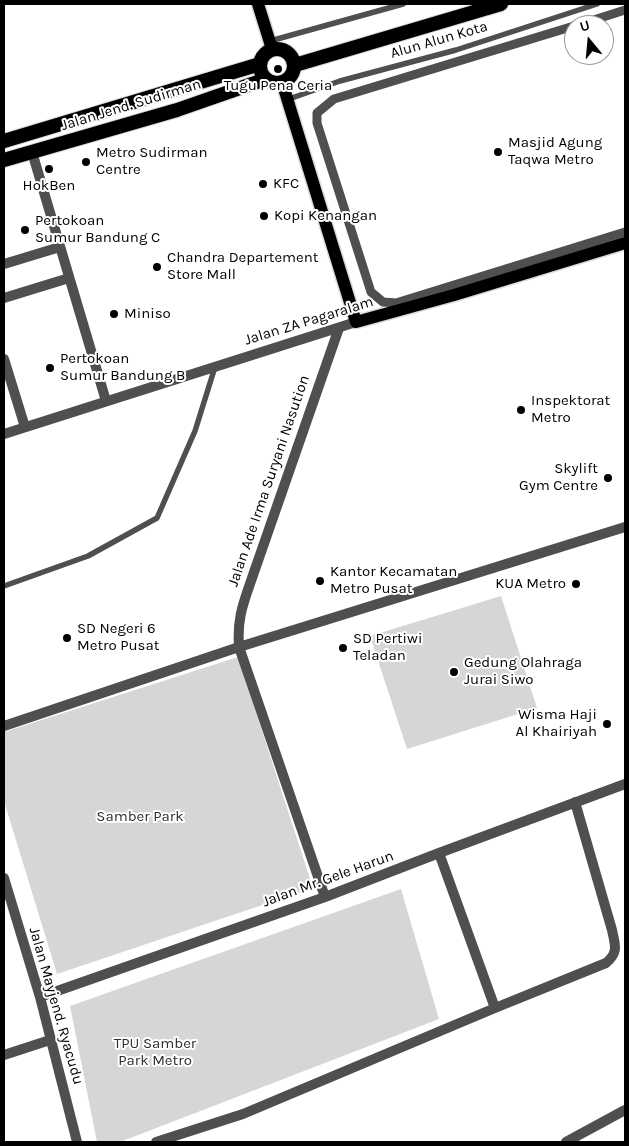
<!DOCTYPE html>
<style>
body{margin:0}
#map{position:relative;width:629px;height:1146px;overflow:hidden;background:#fff;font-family:Karla,sans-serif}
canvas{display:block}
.frame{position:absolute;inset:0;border:5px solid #000;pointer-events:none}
.north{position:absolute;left:564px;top:15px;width:50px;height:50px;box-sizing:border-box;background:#fff;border:1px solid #999;border-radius:50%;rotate:343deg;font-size:14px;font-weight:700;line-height:20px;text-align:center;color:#000}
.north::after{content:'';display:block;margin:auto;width:18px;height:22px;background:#000;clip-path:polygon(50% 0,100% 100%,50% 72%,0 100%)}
</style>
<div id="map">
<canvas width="629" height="1146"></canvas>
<div class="frame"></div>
<div class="north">U</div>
</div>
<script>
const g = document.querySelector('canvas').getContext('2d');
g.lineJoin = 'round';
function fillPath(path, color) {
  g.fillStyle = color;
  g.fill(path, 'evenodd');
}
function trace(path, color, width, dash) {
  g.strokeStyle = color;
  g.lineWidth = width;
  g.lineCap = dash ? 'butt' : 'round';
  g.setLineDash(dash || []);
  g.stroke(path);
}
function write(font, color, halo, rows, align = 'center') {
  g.font = font + ' Karla,sans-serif';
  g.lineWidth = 4;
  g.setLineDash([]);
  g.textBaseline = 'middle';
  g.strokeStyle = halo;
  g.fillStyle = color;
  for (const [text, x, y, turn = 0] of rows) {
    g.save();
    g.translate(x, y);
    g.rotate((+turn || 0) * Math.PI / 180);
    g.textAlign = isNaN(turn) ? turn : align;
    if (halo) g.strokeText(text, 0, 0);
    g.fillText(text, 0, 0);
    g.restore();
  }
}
fillPath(new Path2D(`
 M 501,596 L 537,708 L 407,749 L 370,636 Z
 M 238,657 L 313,888 L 57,974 L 4,801 L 4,732 Z
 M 401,889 L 439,1019 L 120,1142 L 97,1142 L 70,1006 Z`), '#d6d6d6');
const primary = new Path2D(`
 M 258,4 L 272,49
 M 282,82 L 356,322 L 454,295 L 625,243`);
const trunk = new Path2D(`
 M260 66a17 17 0 1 1 34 0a17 17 0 1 1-34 0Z
 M 295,65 L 501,4
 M 4,141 L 260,64
 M 4,160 L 177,110 L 266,79`);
trace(primary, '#dbdbdb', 15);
trace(trunk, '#dbdbdb', 16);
trace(new Path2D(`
 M 270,41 L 403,4
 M 289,99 L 340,81 L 456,50 L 597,4
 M 4,586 L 88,556 L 157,518 L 195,431 L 215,367`), '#4f4f4f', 5.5);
trace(new Path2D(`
 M 578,25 L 625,10
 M 574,26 L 334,99 L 317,113 L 317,123 L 371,292 L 383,302 L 396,303 L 625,232`), '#4f4f4f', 9);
trace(new Path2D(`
 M 32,152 L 106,401
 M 4,264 L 60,247
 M 4,298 L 69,278
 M 4,359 L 25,427
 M 4,726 L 239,647 L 625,527
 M 439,853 L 495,1008
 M 4,878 L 40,997 L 77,1142
 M 325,897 L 239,647 C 237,618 243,604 252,578 L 339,328
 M 40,997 L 325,897 L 439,853 L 625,784
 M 4,1055 L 50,1040
 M 156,1142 L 243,1114 L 495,1008 L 606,963 C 619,952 615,945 612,930 L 575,802
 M 566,1142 L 625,1110`), '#4f4f4f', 10);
trace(new Path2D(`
 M 4,434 L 356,322`), '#4f4f4f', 10);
trace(primary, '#000', 12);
trace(trunk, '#000', 14);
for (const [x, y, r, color] of [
 [278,69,5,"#000"],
 [498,152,5,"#000"],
 [86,162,5,"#000"],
 [49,169,5,"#000"],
 [263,184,5,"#000"],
 [264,216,5,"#000"],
 [25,230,5,"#000"],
 [157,267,5,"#000"],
 [114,314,5,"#000"],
 [50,368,5,"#000"],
 [521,410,5,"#000"],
 [608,478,5,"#000"],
 [320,581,5,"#000"],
 [576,584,5,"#000"],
 [67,638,5,"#000"],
 [343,648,5,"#000"],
 [454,672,5,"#000"],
 [607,724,5,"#000"]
]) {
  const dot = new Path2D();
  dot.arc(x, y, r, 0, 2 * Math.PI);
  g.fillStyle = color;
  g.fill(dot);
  trace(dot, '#fff', 2);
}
write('15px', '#000', '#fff', [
 ["Alun Alun Kota",439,40,-16],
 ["Jalan Jend. Sudirman",131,105,-17],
 ["Jalan ZA Pagaralam",309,321,-17],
 ["Jalan Ade Irma Suryani Nasution",269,481,-71],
 ["Jalan Mr. Gele Harun",328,879,-20],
 ["Jalan Mayjend. Ryacudu",56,1006,74]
]);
write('15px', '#000', '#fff', [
 ["Tugu Pena Ceria",278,86,"center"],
 ["Masjid Agung",508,143],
 ["Taqwa Metro",508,160],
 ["Metro Sudirman",96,153],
 ["Centre",96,170],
 ["KFC",273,184],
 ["HokBen",49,186,"center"],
 ["Kopi Kenangan",274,216],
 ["Pertokoan",35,221],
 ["Sumur Bandung C",35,238],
 ["Chandra Departement",167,258],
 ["Store Mall",167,275],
 ["Miniso",124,314],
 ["Pertokoan",60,359],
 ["Sumur Bandung B",60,376],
 ["Inspektorat",531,401],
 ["Metro",531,418],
 ["Skylift",598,469,"right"],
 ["Gym Centre",598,486,"right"],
 ["Kantor Kecamatan",330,572],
 ["Metro Pusat",330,589],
 ["KUA Metro",566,584,"right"],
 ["SD Negeri 6",77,629],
 ["Metro Pusat",77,646],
 ["SD Pertiwi",353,639],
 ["Teladan",353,656],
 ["Gedung Olahraga",464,663],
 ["Jurai Siwo",464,680],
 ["Wisma Haji",597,715,"right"],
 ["Al Khairiyah",597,732,"right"]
], 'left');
write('15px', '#2d2d2d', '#fff', [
 ["Samber Park",140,817],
 ["TPU Samber",155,1044],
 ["Park Metro",155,1061]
]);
</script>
